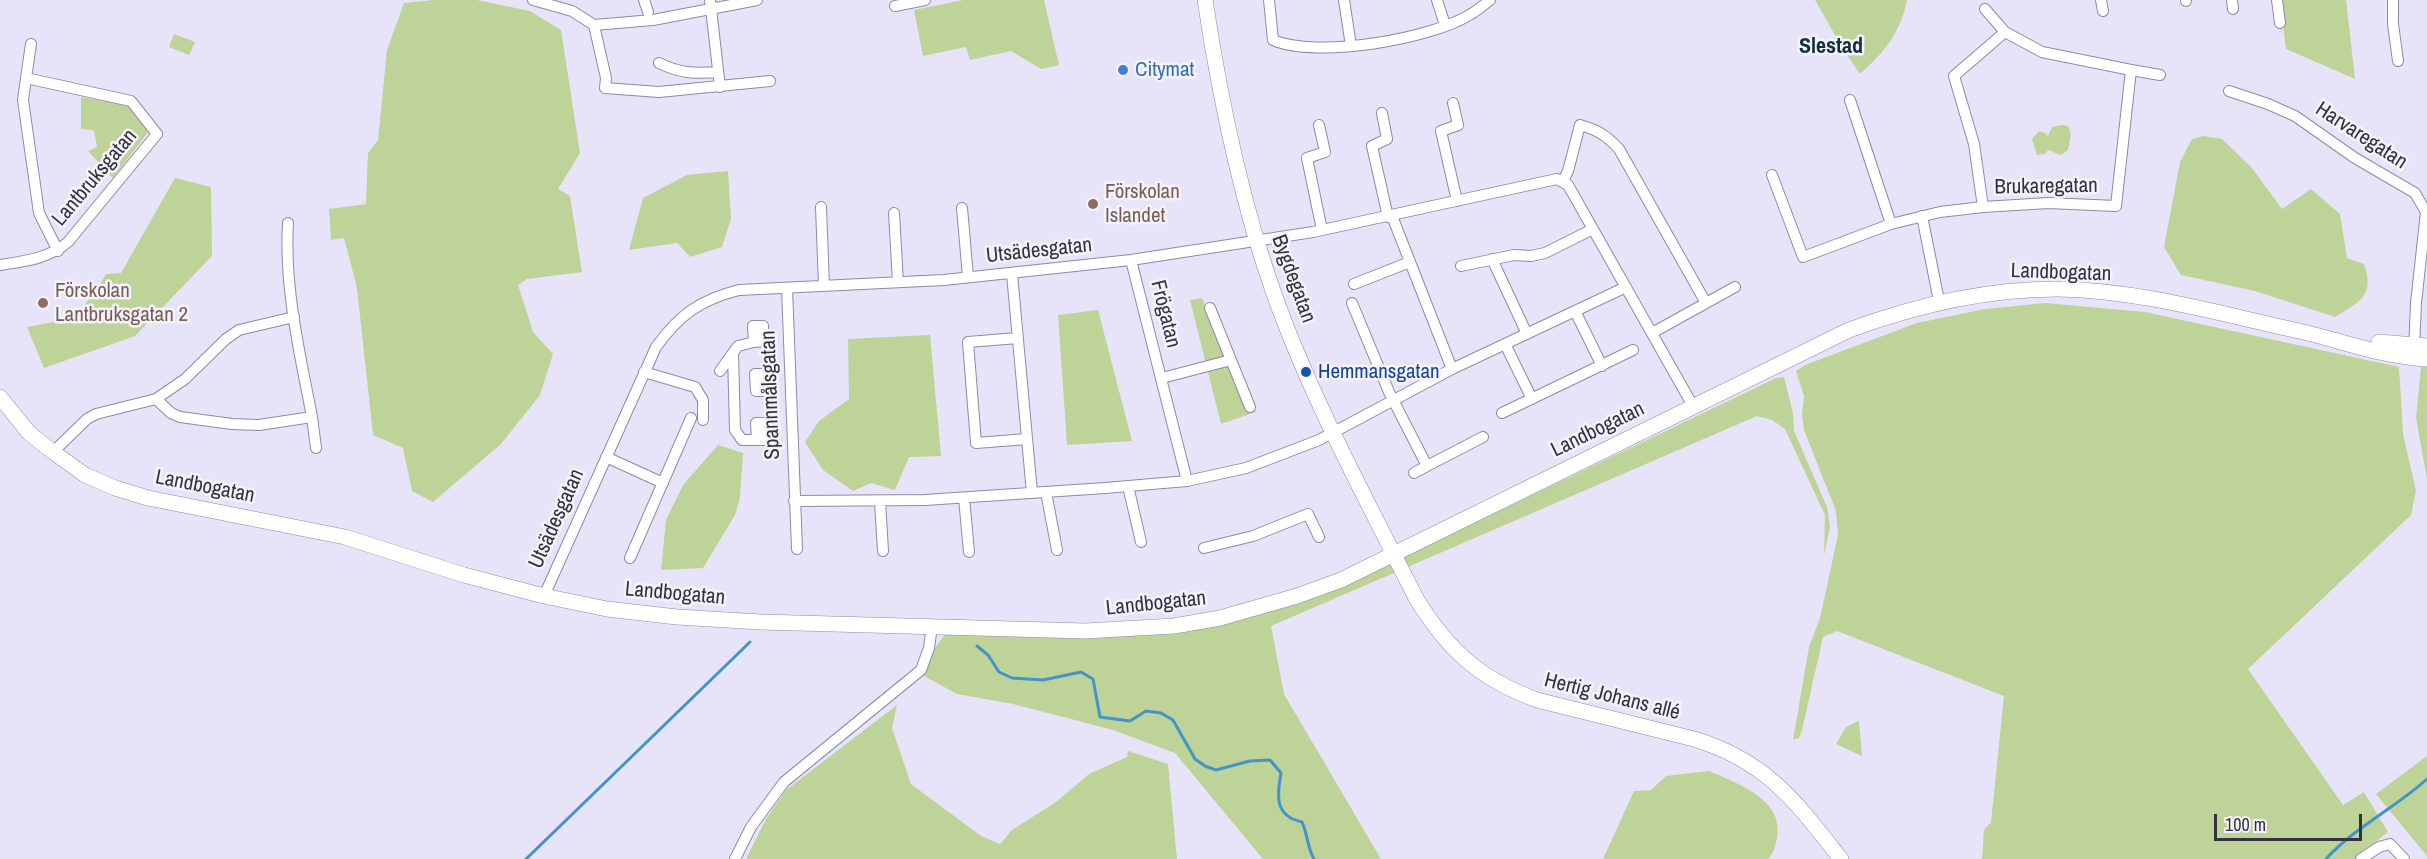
<!DOCTYPE html>
<meta charset="utf-8">
<style>
body{margin:0}
#map{position:relative;width:2427px;height:859px;overflow:hidden;background:#e7e4fa;font-family:"Archivo Narrow",sans-serif}
canvas{display:block}
.scale{position:absolute;left:2214px;top:814px;width:148px;height:27px;box-sizing:border-box;border:3px solid #343240;border-top:0;padding-left:8px;font-size:18px;line-height:21px;white-space:nowrap;color:#343240;-webkit-text-stroke:4px #f4f3fb;paint-order:stroke}
</style>
<div id="map">
<canvas width="2427" height="859"></canvas>
<div class="scale">100 m</div>
</div>
<script>
const g = document.querySelector('canvas').getContext('2d');
g.lineJoin = 'round';
function fillPath(path, color) {
  g.fillStyle = color;
  g.fill(path, 'evenodd');
}
function trace(path, color, width, dash) {
  g.strokeStyle = color;
  g.lineWidth = width;
  g.lineCap = dash ? 'butt' : 'round';
  g.setLineDash(dash || []);
  g.stroke(path);
}
function write(font, color, halo, rows, align = 'center') {
  g.font = font + ' "Archivo Narrow",sans-serif';
  g.lineWidth = 5;
  g.setLineDash([]);
  g.textBaseline = 'middle';
  g.strokeStyle = halo;
  g.fillStyle = color;
  for (const [text, x, y, turn = 0] of rows) {
    g.save();
    g.translate(x, y);
    g.rotate((+turn || 0) * Math.PI / 180);
    g.textAlign = isNaN(turn) ? turn : align;
    if (halo) g.strokeText(text, 0, 0);
    g.fillText(text, 0, 0);
    g.restore();
  }
}
fillPath(new Path2D(`
 M 434,0 L 477,0 L 530,11 L 561,30 L 580,153 L 558,189 L 570,196 L 582,272 L 527,279 L 518,285 L 533,332 L 553,354 L 540,395 L 501,444 L 433,502 L 412,491 L 403,448 L 373,435 L 357,288 L 344,238 L 331,240 L 329,209 L 366,204 L 368,153 L 378,140 L 387,50 L 404,3 Z
 M 963,0 L 1044,0 L 1059,65 L 1041,69 L 1011,51 L 970,60 L 966,47 L 923,56 L 914,10 Z
 M 1815,0 L 1907,0 C 1901,32 1884,53 1860,74 L 1843,49 Z
 M 2280,0 L 2346,0 L 2355,79 L 2286,49 Z
 M 174,34 L 195,42 L 189,55 L 169,47 Z
 M 81,97 L 128,105 L 148,132 L 113,178 L 88,151 L 97,147 L 94,130 L 81,129 Z
 M 2062,125 L 2068,126 L 2071,134 L 2068,150 L 2061,155 L 2048,150 L 2045,154 L 2037,155 L 2032,139 L 2039,131 L 2045,133 L 2048,136 L 2052,127 Z
 M 2203,136 L 2222,139 L 2252,168 L 2282,209 L 2311,189 L 2340,214 L 2347,258 L 2364,264 C 2375,296 2359,302 2335,317 L 2255,291 L 2181,275 L 2164,247 L 2180,162 L 2192,139 Z
 M 728,171 L 731,219 L 722,247 L 690,257 L 677,243 L 629,250 L 643,198 L 687,175 Z
 M 175,178 L 211,187 L 212,256 L 135,336 L 44,368 L 27,327 L 74,318 L 98,288 L 106,274 L 121,273 Z
 M 1202,298 L 1248,411 L 1254,408 L 1256,412 L 1221,424 L 1190,300 Z
 M 2045,303 L 2145,312 L 2399,367 L 2403,434 L 2416,491 L 2411,515 L 2248,669 L 2343,805 L 2364,792 L 2388,832 L 2354,859 L 1982,859 L 1984,830 L 1991,822 L 2004,696 L 1837,631 L 1823,637 L 1802,730 L 1799,738 L 1793,740 L 1809,647 L 1820,618 L 1838,535 L 1836,511 L 1804,430 L 1802,414 L 1804,396 L 1796,371 L 1805,365 L 1917,323 L 1985,309 Z
 M 1098,310 L 1132,441 L 1067,445 L 1058,315 Z
 M 930,335 L 941,456 L 909,457 L 895,490 L 871,483 L 853,491 L 823,470 L 805,442 L 819,421 L 849,399 L 848,339 Z
 M 2421,367 L 2427,367 L 2427,479 L 2416,418 Z
 M 1784,377 L 1793,413 L 1794,431 L 1827,507 L 1830,527 L 1824,555 L 1825,515 L 1785,429 L 1772,420 L 1757,416 L 1271,626 L 1284,694 L 1381,859 L 1263,859 L 1175,753 L 1113,730 L 1013,704 L 957,694 L 924,676 L 929,656 L 946,633 L 1240,616 L 1324,595 L 1776,378 Z
 M 718,445 L 743,453 L 740,498 L 735,515 L 703,568 L 661,570 L 666,520 L 683,485 Z
 M 897,705 L 892,728 L 911,784 L 981,836 L 1000,844 L 1012,830 L 1056,802 L 1089,774 L 1127,757 L 1128,751 L 1168,764 L 1177,859 L 746,859 L 766,819 L 786,790 Z
 M 1859,721 L 1862,756 L 1836,744 L 1846,727 Z
 M 2427,756 L 2427,856 L 2376,794 Z
 M 1709,771 C 1737,783 1785,800 1777,838 C 1775,847 1774,852 1768,859 L 1603,859 L 1634,791 L 1651,790 L 1666,776 Z`), '#bdd397');
trace(new Path2D(`
 M 977,646 L 988,655 L 999,672 L 1012,678 L 1043,680 L 1081,672 L 1093,679 L 1100,717 L 1130,721 L 1146,711 L 1161,713 L 1173,720 L 1195,759 L 1205,766 L 1216,770 L 1250,761 L 1270,760 L 1281,773 C 1277,795 1274,816 1302,822 C 1308,835 1307,847 1314,859
 M 526,859 L 750,642
 M 2326,859 C 2355,827 2395,808 2427,779`), '#4494ca', 3);
const street = new Path2D(`
 M 533,0 L 572,11 L 594,25 L 653,20 L 757,0
 M 644,0 L 648,12
 M 710,0 L 720,87
 M 1269,0 L 1273,40 C 1316,59 1432,39 1471,14 C 1478,10 1484,5 1490,0
 M 1344,0 L 1351,46
 M 1437,0 L 1445,25
 M 2101,0 L 2103,11
 M 2186,0 L 2186,1
 M 2232,0 L 2233,9
 M 2277,0 L 2280,23
 M 2393,0 L 2393,24 L 2398,61
 M 895,6 L 925,0
 M 1985,9 L 2005,32
 M 594,25 L 606,78 L 605,88 L 659,92 L 770,81
 M 659,63 C 679,73 695,74 718,72
 M 2131,70 L 2160,75
 M 26,78 L 31,44
 M 2229,91 L 2268,104 L 2295,116 L 2355,158 L 2415,193 L 2426,212 L 2416,303 L 2414,350
 M 1850,100 L 1891,224
 M 1453,103 L 1458,125 L 1441,131 L 1457,201
 M 1382,113 L 1387,139 L 1372,146 L 1388,217
 M 1319,125 L 1325,152 L 1307,158 L 1322,230
 M 1772,175 L 1803,257 L 1891,224 L 1940,212 L 1983,207 L 1974,144 L 1954,76 L 2005,32 L 2042,52 L 2131,70 L 2116,206 L 2048,203 L 1983,207
 M 1563,181 L 1568,171 L 1580,125 C 1598,130 1607,136 1619,149 L 1706,303
 M 821,207 L 824,286
 M 962,208 L 968,277
 M 894,213 L 898,282
 M 1392,216 L 1452,369
 M 1922,216 L 1939,301
 M 1492,259 L 1527,334
 M 1131,260 L 1187,481
 M 0,265 C 25,261 48,259 68,242 L 157,134 L 131,101 L 26,78 L 23,100 L 39,213 L 58,251
 M 1461,266 L 1514,255 L 1531,256 L 1545,253 L 1593,229
 M 1012,274 L 1032,493
 M 1354,284 L 1410,262
 M 787,288 L 797,549
 M 1352,303 L 1389,392 L 1427,466 L 1414,473
 M 1210,308 L 1250,407
 M 1575,311 L 1602,366
 M 753,326 L 763,326 L 764,341 L 754,342 Z
 M 1652,333 L 1735,287
 M 1018,338 L 968,342 L 976,443 L 1027,439
 M 1505,344 L 1532,399
 M 733,354 L 735,430 L 742,440 L 757,440
 M 720,371 L 738,346 L 754,342
 M 644,372 L 695,387 L 703,400 L 703,420
 M 755,374 L 765,374 L 765,391 L 756,391 Z
 M 1162,378 L 1231,360
 M 156,399 L 185,379 L 226,339 L 239,330 L 294,317
 M 1502,413 L 1633,350
 M 312,417 L 316,448
 M 756,423 L 766,423 L 766,440 L 757,440 Z
 M 53,452 L 87,419 L 96,414 L 156,399 L 171,413 L 180,417 L 232,424 L 259,425 L 312,417 C 300,354 284,288 288,223
 M 606,457 L 663,483
 M 1427,466 L 1483,437
 M 1128,486 L 1141,542
 M 1046,492 L 1057,550
 M 964,498 L 969,552
 M 794,501 L 925,500 L 1105,488 L 1187,481 L 1246,468 L 1319,440 L 1452,369 L 1626,287
 M 880,501 L 883,551
 M 1204,548 L 1253,536 L 1308,514 L 1319,537
 M 630,558 L 691,418
 M 544,596 L 656,347 C 680,314 700,300 739,290 L 944,280 L 1131,260 L 1313,232 L 1557,179 L 1568,185 L 1693,406
 M 735,859 L 751,827 L 784,782 L 921,670 L 929,648 L 932,626
 M 2361,859 L 2379,847 L 2390,844 L 2404,859`);
const secondary = new Path2D(`
 M 1205,0 C 1220,99 1240,197 1273,291 C 1311,398 1366,499 1417,600 C 1449,651 1480,679 1537,700 L 1694,739 C 1767,761 1796,802 1841,859
 M 2379,342 L 2427,346
 M 0,397 L 29,433 L 53,452 L 85,475 L 115,488 L 148,498 L 345,537 L 464,575 L 544,596 L 607,609 L 677,617 L 761,622 L 1085,631 L 1174,626 L 1220,618 L 1297,596 L 1341,580 L 1849,330 C 1917,305 1985,289 2057,289 C 2135,290 2214,312 2290,329 C 2335,338 2380,357 2427,359`);
trace(street, '#8d89aa', 12);
trace(secondary, '#8d89aa', 16);
trace(street, '#fff', 10);
trace(secondary, '#fff', 15);
for (const [x, y, r, color] of [
 [1123,70,6,"#3f7fe0"],
 [1093,204,6,"#8d6e63"],
 [43,303,6,"#8d6e63"],
 [1306,372,6,"#1a4fb4"]
]) {
  const dot = new Path2D();
  dot.arc(x, y, r, 0, 2 * Math.PI);
  g.fillStyle = color;
  g.fill(dot);
  trace(dot, '#f4f3fb', 2);
}
write('21px', '#366cbe', '#f4f3fb', [
 ["Citymat",1135,70]
], 'left');
write('21px', '#343240', '#f4f3fb', [
 ["Harvaregatan",2361,136,33],
 ["Lantbruksgatan",95,178,-50],
 ["Brukaregatan",2046,187,-1],
 ["Utsädesgatan",1039,251,-6],
 ["Landbogatan",2061,273,2],
 ["Bygdegatan",1293,279,70],
 ["Frögatan",1165,314,76],
 ["Spannmålsgatan",771,395,-92],
 ["Landbogatan",1598,430,-26],
 ["Landbogatan",205,487,11],
 ["Utsädesgatan",557,519,-66],
 ["Landbogatan",675,594,5],
 ["Landbogatan",1156,604,-6],
 ["Hertig Johans allé",1612,697,14]
]);
write('21px', '#785e54', '#f4f3fb', [
 ["Förskolan",1105,192],
 ["Islandet",1105,216],
 ["Förskolan",55,291],
 ["Lantbruksgatan 2",55,315]
], 'left');
write('21px', '#164399', '#f4f3fb', [
 ["Hemmansgatan",1318,372]
], 'left');
write('bold 22px', '#103138', '#f4f3fb', [
 ["Slestad",1831,47]
]);
</script>
